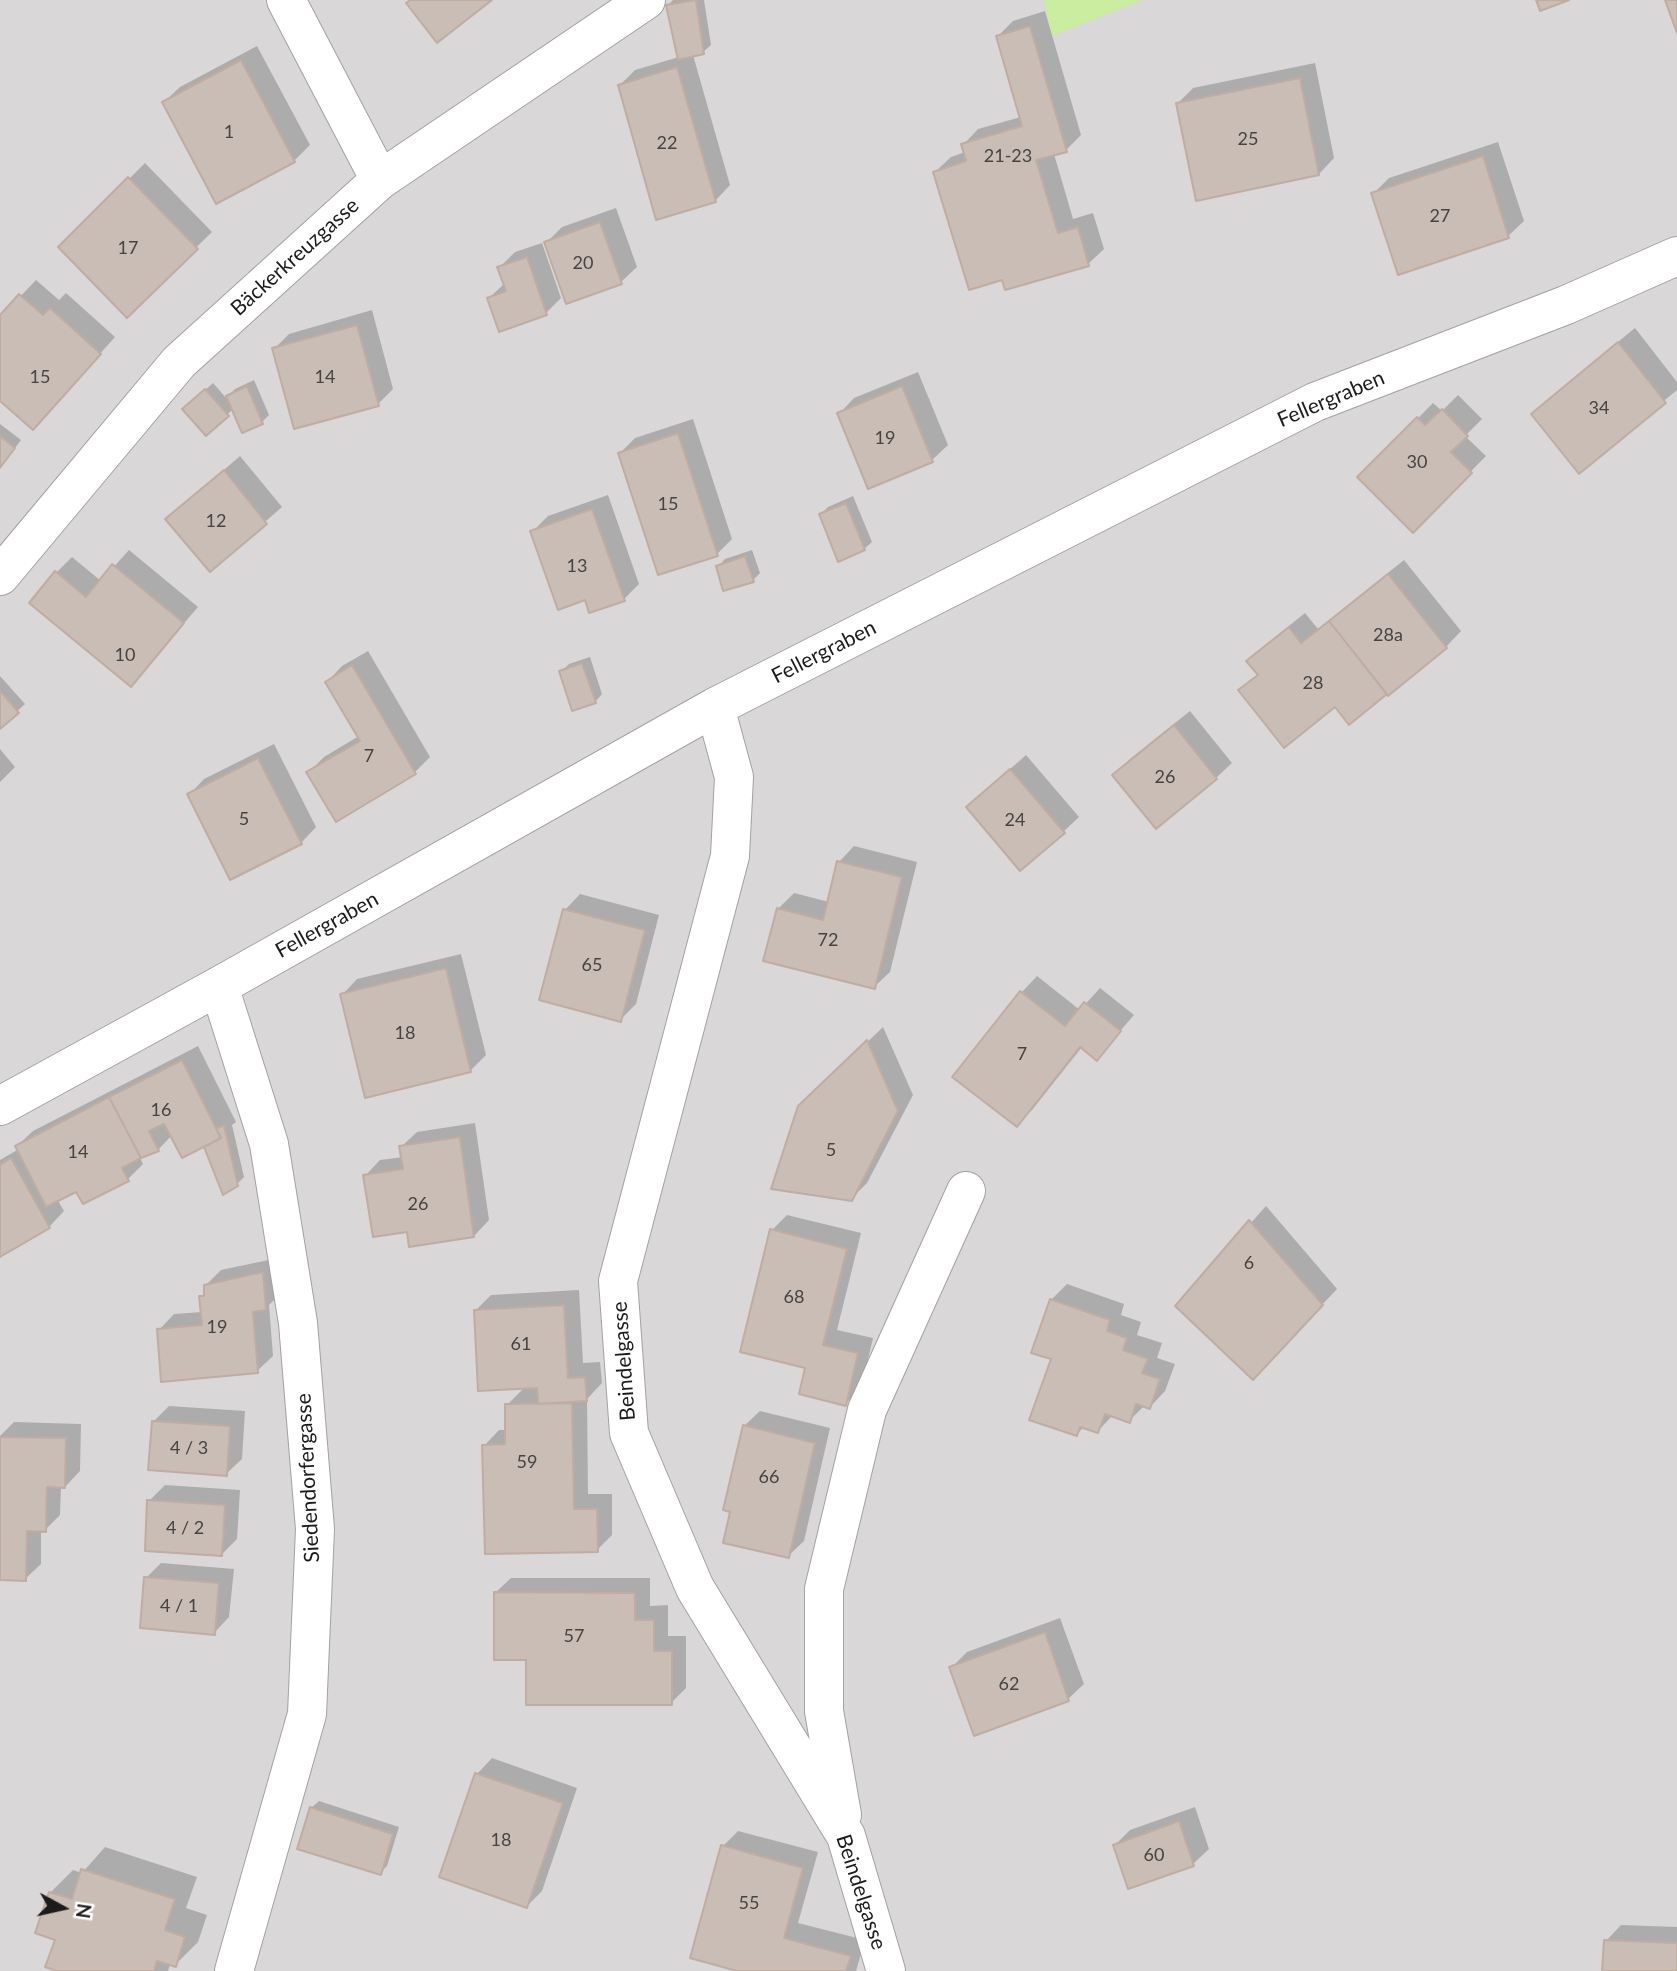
<!DOCTYPE html>
<meta charset="utf-8">
<style>
body{margin:0}
#map{position:relative;width:1677px;height:1971px;overflow:hidden;background:#ede8df;font-family:Lato,sans-serif}
canvas{display:block}
.north{position:absolute;left:28px;top:1873px;width:70px;height:70px;-webkit-text-stroke:5px #fff;paint-order:stroke;rotate:98deg;font-size:19px;font-weight:700;line-height:28px;text-align:center;color:#1b1b1b}
.north::after{content:'';display:block;margin:auto;width:24px;height:32px;background:#1b1b1b;clip-path:polygon(50% 0,100% 100%,50% 72%,0 100%)}
</style>
<div id="map">
<canvas width="1677" height="1971"></canvas>
<div class="north">N</div>
</div>
<script>
const g = document.querySelector('canvas').getContext('2d');
g.lineJoin = 'round';
function fillPath(path, color) {
  g.fillStyle = color;
  g.fill(path, 'evenodd');
}
function trace(path, color, width, dash) {
  g.strokeStyle = color;
  g.lineWidth = width;
  g.lineCap = dash ? 'butt' : 'round';
  g.setLineDash(dash || []);
  g.stroke(path);
}
function write(font, color, halo, rows, align = 'center') {
  g.font = font + ' Lato,sans-serif';
  g.lineWidth = 5;
  g.setLineDash([]);
  g.textBaseline = 'middle';
  g.strokeStyle = halo;
  g.fillStyle = color;
  for (const [text, x, y, turn = 0] of rows) {
    g.save();
    g.translate(x, y);
    g.rotate((+turn || 0) * Math.PI / 180);
    g.textAlign = isNaN(turn) ? turn : align;
    if (halo) g.strokeText(text, 0, 0);
    g.fillText(text, 0, 0);
    g.restore();
  }
}
fillPath(new Path2D(`
 M 0,0 L 1677,0 L 1677,1971 L 0,1971 Z`), '#d9d7d7');
fillPath(new Path2D(`
 M 1044,0 L 1143,0 L 1052,36 Z`), '#caed9f');
fillPath(new Path2D(`
 M 673,0 L 704,0 L 711,45 L 703,52 L 693,55 L 730,185 L 715,201 L 620,85 L 635,70 L 679,57 L 667,6 Z
 M 1045,11 L 1081,135 L 1066,150 L 1054,154 L 1073,219 L 1093,213 L 1104,249 L 1088,264 L 1004,278 L 935,172 L 951,157 L 965,152 L 963,145 L 978,129 L 1021,117 L 998,36 L 1013,21 Z
 M 257,46 L 310,145 L 294,161 L 164,102 L 180,87 Z
 M 1315,63 L 1334,158 L 1319,174 L 1178,103 L 1193,88 Z
 M 1498,142 L 1524,221 L 1508,236 L 1399,273 L 1373,194 L 1389,178 Z
 M 145,163 L 212,232 L 127,315 L 61,247 Z
 M 616,208 L 637,267 L 621,282 L 546,243 L 562,227 Z
 M 542,243 L 561,298 L 546,313 L 489,298 L 505,283 L 499,268 L 515,252 Z
 M 36,280 L 59,300 L 66,293 L 115,337 L 48,412 L 0,398 L 0,318 Z
 M 372,310 L 393,389 L 378,404 L 274,349 L 289,334 Z
 M 1635,328 L 1677,382 L 1677,390 L 1579,471 L 1533,414 L 1548,399 Z
 M 918,372 L 948,445 L 932,460 L 869,487 L 839,414 L 854,398 Z
 M 254,380 L 269,415 L 262,422 L 233,409 L 207,434 L 184,409 L 213,383 L 226,398 L 235,389 Z
 M 1458,395 L 1482,419 L 1465,436 L 1486,456 L 1413,530 L 1360,477 L 1433,403 L 1442,411 Z
 M 693,419 L 732,539 L 717,554 L 620,453 L 635,438 Z
 M 0,424 L 21,440 L 0,468 Z
 M 240,456 L 282,507 L 210,570 L 167,519 Z
 M 608,495 L 639,584 L 624,599 L 586,598 L 532,532 L 548,516 Z
 M 853,496 L 872,542 L 864,549 L 821,514 L 828,507 Z
 M 129,550 L 198,607 L 131,685 L 56,573 L 72,557 L 101,581 Z
 M 752,550 L 760,573 L 753,580 L 718,567 L 725,559 Z
 M 1404,560 L 1461,631 L 1446,647 L 1335,705 L 1241,691 L 1258,674 L 1248,661 L 1264,646 L 1305,613 L 1318,629 Z
 M 368,651 L 430,757 L 415,772 L 308,773 L 324,757 L 359,736 L 327,682 L 342,666 Z
 M 590,657 L 602,694 L 595,702 L 561,672 L 569,664 Z
 M 0,676 L 25,704 L 0,727 Z
 M 1190,711 L 1232,763 L 1216,778 L 1156,826 L 1115,775 L 1130,759 Z
 M 274,744 L 316,827 L 301,843 L 189,795 L 204,779 Z
 M 0,749 L 15,767 L 0,782 Z
 M 1026,755 L 1079,817 L 1063,832 L 984,792 Z
 M 854,846 L 917,862 L 890,972 L 874,987 L 778,909 L 794,893 L 829,902 L 839,862 Z
 M 580,894 L 659,915 L 636,1004 L 620,1020 L 565,910 Z
 M 461,954 L 486,1055 L 470,1071 L 342,995 L 357,979 Z
 M 1037,976 L 1080,1010 L 1100,988 L 1134,1015 L 1097,1058 L 1082,1047 L 1032,1110 L 1016,1125 L 954,1076 L 1022,992 Z
 M 883,1027 L 913,1095 L 867,1183 L 851,1199 L 800,1107 Z
 M 198,1046 L 236,1122 L 232,1125 L 244,1177 L 237,1184 L 206,1148 L 212,1142 L 172,1135 L 158,1150 L 140,1158 L 143,1164 L 128,1179 L 77,1189 L 57,1199 L 64,1211 L 49,1227 L 0,1255 L 0,1160 L 19,1149 L 17,1146 L 33,1131 Z
 M 475,1123 L 489,1220 L 474,1236 L 408,1230 L 365,1176 L 380,1160 L 403,1157 L 401,1147 L 417,1132 Z
 M 1266,1206 L 1337,1289 L 1268,1362 L 1177,1306 Z
 M 787,1215 L 861,1233 L 837,1330 L 873,1338 L 861,1389 L 845,1404 L 807,1367 L 772,1230 Z
 M 278,1258 L 281,1293 L 269,1305 L 273,1356 L 257,1371 L 159,1330 L 174,1314 L 202,1312 L 201,1297 L 206,1292 L 206,1285 L 221,1270 Z
 M 1067,1284 L 1124,1304 L 1121,1315 L 1141,1322 L 1137,1335 L 1162,1343 L 1157,1358 L 1175,1364 L 1165,1391 L 1150,1407 L 1145,1405 L 1129,1421 L 1113,1415 L 1098,1431 L 1085,1426 L 1077,1434 L 1053,1358 L 1051,1300 Z
 M 579,1290 L 583,1363 L 600,1362 L 602,1383 L 587,1399 L 588,1494 L 612,1494 L 612,1535 L 597,1550 L 484,1446 L 499,1430 L 507,1430 L 507,1405 L 525,1387 L 475,1311 L 491,1295 Z
 M 169,1406 L 245,1411 L 242,1459 L 226,1474 L 153,1422 Z
 M 760,1411 L 830,1428 L 804,1541 L 788,1556 L 744,1426 Z
 M 14,1422 L 81,1424 L 80,1471 L 65,1487 L 61,1486 L 60,1515 L 45,1530 L 41,1530 L 41,1564 L 25,1579 L 0,1578 L 0,1436 Z
 M 165,1485 L 240,1490 L 237,1539 L 222,1554 L 149,1501 Z
 M 161,1563 L 234,1569 L 229,1617 L 214,1633 L 146,1578 Z
 M 511,1578 L 650,1578 L 650,1606 L 668,1605 L 668,1636 L 686,1636 L 686,1688 L 671,1703 L 528,1658 L 495,1593 Z
 M 1060,1618 L 1084,1684 L 1068,1699 L 951,1668 L 967,1652 Z
 M 492,1758 L 577,1788 L 542,1891 L 527,1906 L 441,1876 L 477,1774 Z
 M 319,1801 L 399,1827 L 387,1866 L 380,1873 L 311,1808 Z
 M 1195,1807 L 1209,1849 L 1193,1864 L 1129,1887 L 1115,1845 L 1130,1830 Z
 M 738,1831 L 818,1852 L 798,1923 L 865,1940 L 856,1971 L 744,1971 L 723,1846 Z
 M 105,1847 L 197,1877 L 186,1908 L 207,1915 L 198,1942 L 175,1965 L 170,1964 L 168,1971 L 62,1971 L 50,1893 L 73,1870 L 82,1873 Z
 M 1621,1925 L 1677,1927 L 1677,1971 L 1604,1971 L 1606,1941 Z`), '#0003');
const building = new Path2D(`
 M 410,0 L 492,0 L 437,43 L 406,3 Z
 M 696,0 L 704,54 L 678,60 L 666,5 Z
 M 1536,0 L 1569,0 L 1540,11 Z
 M 1665,0 L 1677,0 L 1677,33 Z
 M 1030,26 L 1067,152 L 1036,160 L 1058,233 L 1078,227 L 1089,266 L 1005,290 L 1002,280 L 969,290 L 933,172 L 966,161 L 961,144 L 1022,126 L 996,36 Z
 M 241,60 L 295,162 L 216,204 L 162,102 Z
 M 677,67 L 716,202 L 656,220 L 618,85 Z
 M 1300,78 L 1319,175 L 1196,201 L 1176,103 Z
 M 1483,156 L 1509,238 L 1398,275 L 1371,193 Z
 M 128,177 L 198,249 L 127,318 L 58,247 Z
 M 600,222 L 622,284 L 566,304 L 544,242 Z
 M 527,257 L 547,315 L 499,332 L 487,298 L 506,291 L 497,267 Z
 M 19,294 L 43,315 L 50,308 L 101,354 L 33,430 L 0,401 L 0,315 Z
 M 357,325 L 379,406 L 294,429 L 272,348 Z
 M 1618,342 L 1666,403 L 1579,474 L 1531,414 Z
 M 247,386 L 263,424 L 242,433 L 226,396 Z
 M 902,386 L 933,462 L 868,489 L 837,413 Z
 M 205,389 L 229,416 L 206,436 L 182,409 Z
 M 1442,409 L 1468,436 L 1451,452 L 1472,473 L 1413,533 L 1357,477 L 1417,417 L 1425,425 Z
 M 678,433 L 718,556 L 658,575 L 618,453 Z
 M 0,436 L 15,448 L 0,468 Z
 M 224,470 L 267,524 L 210,572 L 165,519 Z
 M 846,503 L 865,550 L 838,562 L 819,514 Z
 M 592,509 L 625,601 L 589,613 L 585,600 L 558,610 L 530,531 Z
 M 745,556 L 754,582 L 723,591 L 716,566 Z
 M 112,564 L 184,623 L 131,687 L 29,603 L 55,571 L 86,597 Z
 M 1388,574 L 1447,648 L 1388,696 L 1329,621 Z
 M 1329,621 L 1387,694 L 1349,725 L 1335,707 L 1284,748 L 1238,690 L 1258,675 L 1246,661 L 1289,627 L 1301,643 Z
 M 582,663 L 596,703 L 572,711 L 559,671 Z
 M 352,665 L 416,774 L 336,822 L 306,772 L 360,741 L 325,682 Z
 M 0,691 L 19,713 L 0,729 Z
 M 1174,725 L 1217,779 L 1156,829 L 1112,775 Z
 M 258,758 L 302,844 L 230,880 L 187,794 Z
 M 1010,769 L 1065,833 L 1020,871 L 966,807 Z
 M 837,861 L 902,877 L 875,989 L 763,961 L 777,908 L 823,920 Z
 M 563,909 L 645,930 L 621,1022 L 539,1000 Z
 M 446,968 L 471,1072 L 365,1098 L 340,994 Z
 M 1020,991 L 1065,1026 L 1084,1002 L 1121,1031 L 1097,1061 L 1080,1047 L 1017,1127 L 952,1077 Z
 M 867,1040 L 898,1111 L 852,1201 L 771,1189 L 798,1106 Z
 M 182,1060 L 221,1138 L 182,1158 L 164,1124 L 149,1131 L 159,1151 L 141,1158 L 109,1097 Z
 M 109,1097 L 141,1158 L 122,1168 L 129,1181 L 83,1204 L 76,1192 L 46,1207 L 15,1146 Z
 M 224,1125 L 238,1186 L 223,1195 L 204,1147 L 221,1138 L 216,1129 Z
 M 460,1137 L 474,1237 L 409,1247 L 407,1232 L 373,1237 L 363,1175 L 403,1169 L 399,1146 Z
 M 11,1158 L 50,1228 L 0,1257 L 0,1165 Z
 M 1249,1220 L 1323,1305 L 1253,1380 L 1175,1306 Z
 M 770,1229 L 847,1249 L 823,1345 L 858,1353 L 846,1406 L 799,1394 L 805,1368 L 740,1352 Z
 M 263,1272 L 266,1310 L 253,1312 L 258,1373 L 161,1382 L 157,1329 L 202,1325 L 199,1296 L 204,1296 L 204,1285 Z
 M 1050,1299 L 1110,1320 L 1107,1331 L 1127,1338 L 1123,1350 L 1148,1359 L 1142,1373 L 1160,1379 L 1150,1409 L 1136,1404 L 1130,1423 L 1105,1414 L 1098,1433 L 1080,1427 L 1077,1436 L 1029,1420 L 1051,1359 L 1031,1353 Z
 M 564,1305 L 568,1378 L 585,1377 L 587,1401 L 538,1404 L 537,1388 L 478,1391 L 474,1310 Z
 M 572,1403 L 574,1509 L 597,1509 L 598,1552 L 485,1554 L 482,1445 L 505,1444 L 505,1404 Z
 M 152,1421 L 230,1426 L 227,1476 L 148,1470 Z
 M 743,1425 L 815,1443 L 789,1558 L 723,1543 L 730,1512 L 723,1510 Z
 M 0,1437 L 66,1438 L 65,1488 L 47,1487 L 46,1532 L 27,1531 L 26,1581 L 0,1580 Z
 M 147,1500 L 225,1505 L 222,1556 L 145,1551 Z
 M 144,1577 L 219,1583 L 215,1635 L 140,1628 Z
 M 494,1592 L 635,1593 L 635,1620 L 654,1620 L 654,1651 L 672,1651 L 672,1705 L 526,1705 L 526,1660 L 494,1660 Z
 M 1045,1632 L 1069,1701 L 974,1736 L 949,1667 Z
 M 475,1773 L 563,1803 L 527,1908 L 439,1877 Z
 M 310,1807 L 393,1834 L 381,1875 L 297,1849 Z
 M 1179,1821 L 1194,1866 L 1128,1889 L 1113,1845 Z
 M 721,1845 L 803,1868 L 784,1938 L 851,1956 L 846,1971 L 737,1971 L 690,1958 Z
 M 81,1869 L 175,1899 L 165,1930 L 185,1937 L 176,1967 L 157,1961 L 154,1971 L 57,1971 L 45,1967 L 55,1940 L 35,1933 L 49,1892 L 72,1899 Z
 M 1604,1940 L 1677,1943 L 1677,1971 L 1602,1971 Z`);
fillPath(building, '#c9bdb5');
trace(building, '#c0aca0', 2);
const minor = new Path2D(`
 M 286,0 L 380,180
 M 0,576 L 179,362 L 380,180 L 646,0
 M 715,707 L 734,777 L 730,856 L 618,1281 L 629,1433 L 695,1588 L 846,1836 L 886,1971
 M 219,986 L 269,1144 L 298,1323 L 315,1529 L 307,1714 L 234,1971
 M 0,1106 L 219,986 L 715,707 L 1315,402 L 1566,305 L 1677,256
 M 842,1815 L 824,1711 L 824,1589 L 867,1410 L 966,1191`);
trace(minor, '#a2a2a2', 40);
trace(minor, '#fff', 38);
write('18px', '#464442', null, [
 ["1",229,132],
 ["25",1248,139],
 ["22",667,143],
 ["21-23",1008,156],
 ["27",1440,216],
 ["17",128,248],
 ["20",583,263],
 ["15",40,377],
 ["14",325,377],
 ["34",1599,408],
 ["19",885,438],
 ["30",1417,462],
 ["15",668,504],
 ["12",216,521],
 ["13",577,566],
 ["28a",1388,635],
 ["10",125,655],
 ["28",1313,683],
 ["7",369,756],
 ["26",1165,777],
 ["5",244,819],
 ["24",1015,820],
 ["72",828,940],
 ["65",592,965],
 ["18",405,1033],
 ["7",1022,1054],
 ["16",161,1110],
 ["5",831,1150],
 ["14",78,1152],
 ["26",418,1204],
 ["6",1249,1263],
 ["68",794,1297],
 ["19",217,1327],
 ["61",521,1344],
 ["4 / 3",189,1448],
 ["59",527,1462],
 ["66",769,1477],
 ["4 / 2",185,1528],
 ["4 / 1",179,1606],
 ["57",574,1636],
 ["62",1009,1684],
 ["18",501,1840],
 ["60",1154,1855],
 ["55",749,1903]
]);
write('21px', '#1b1b1b', '#fff', [
 ["Bäckerkreuzgasse",295,257,-42],
 ["Fellergraben",1331,399,-23],
 ["Fellergraben",824,652,-27],
 ["Fellergraben",327,925,-29],
 ["Beindelgasse",624,1361,-94],
 ["Siedendorfergasse",308,1478,-93],
 ["Beindelgasse",861,1892,72]
]);
</script>
